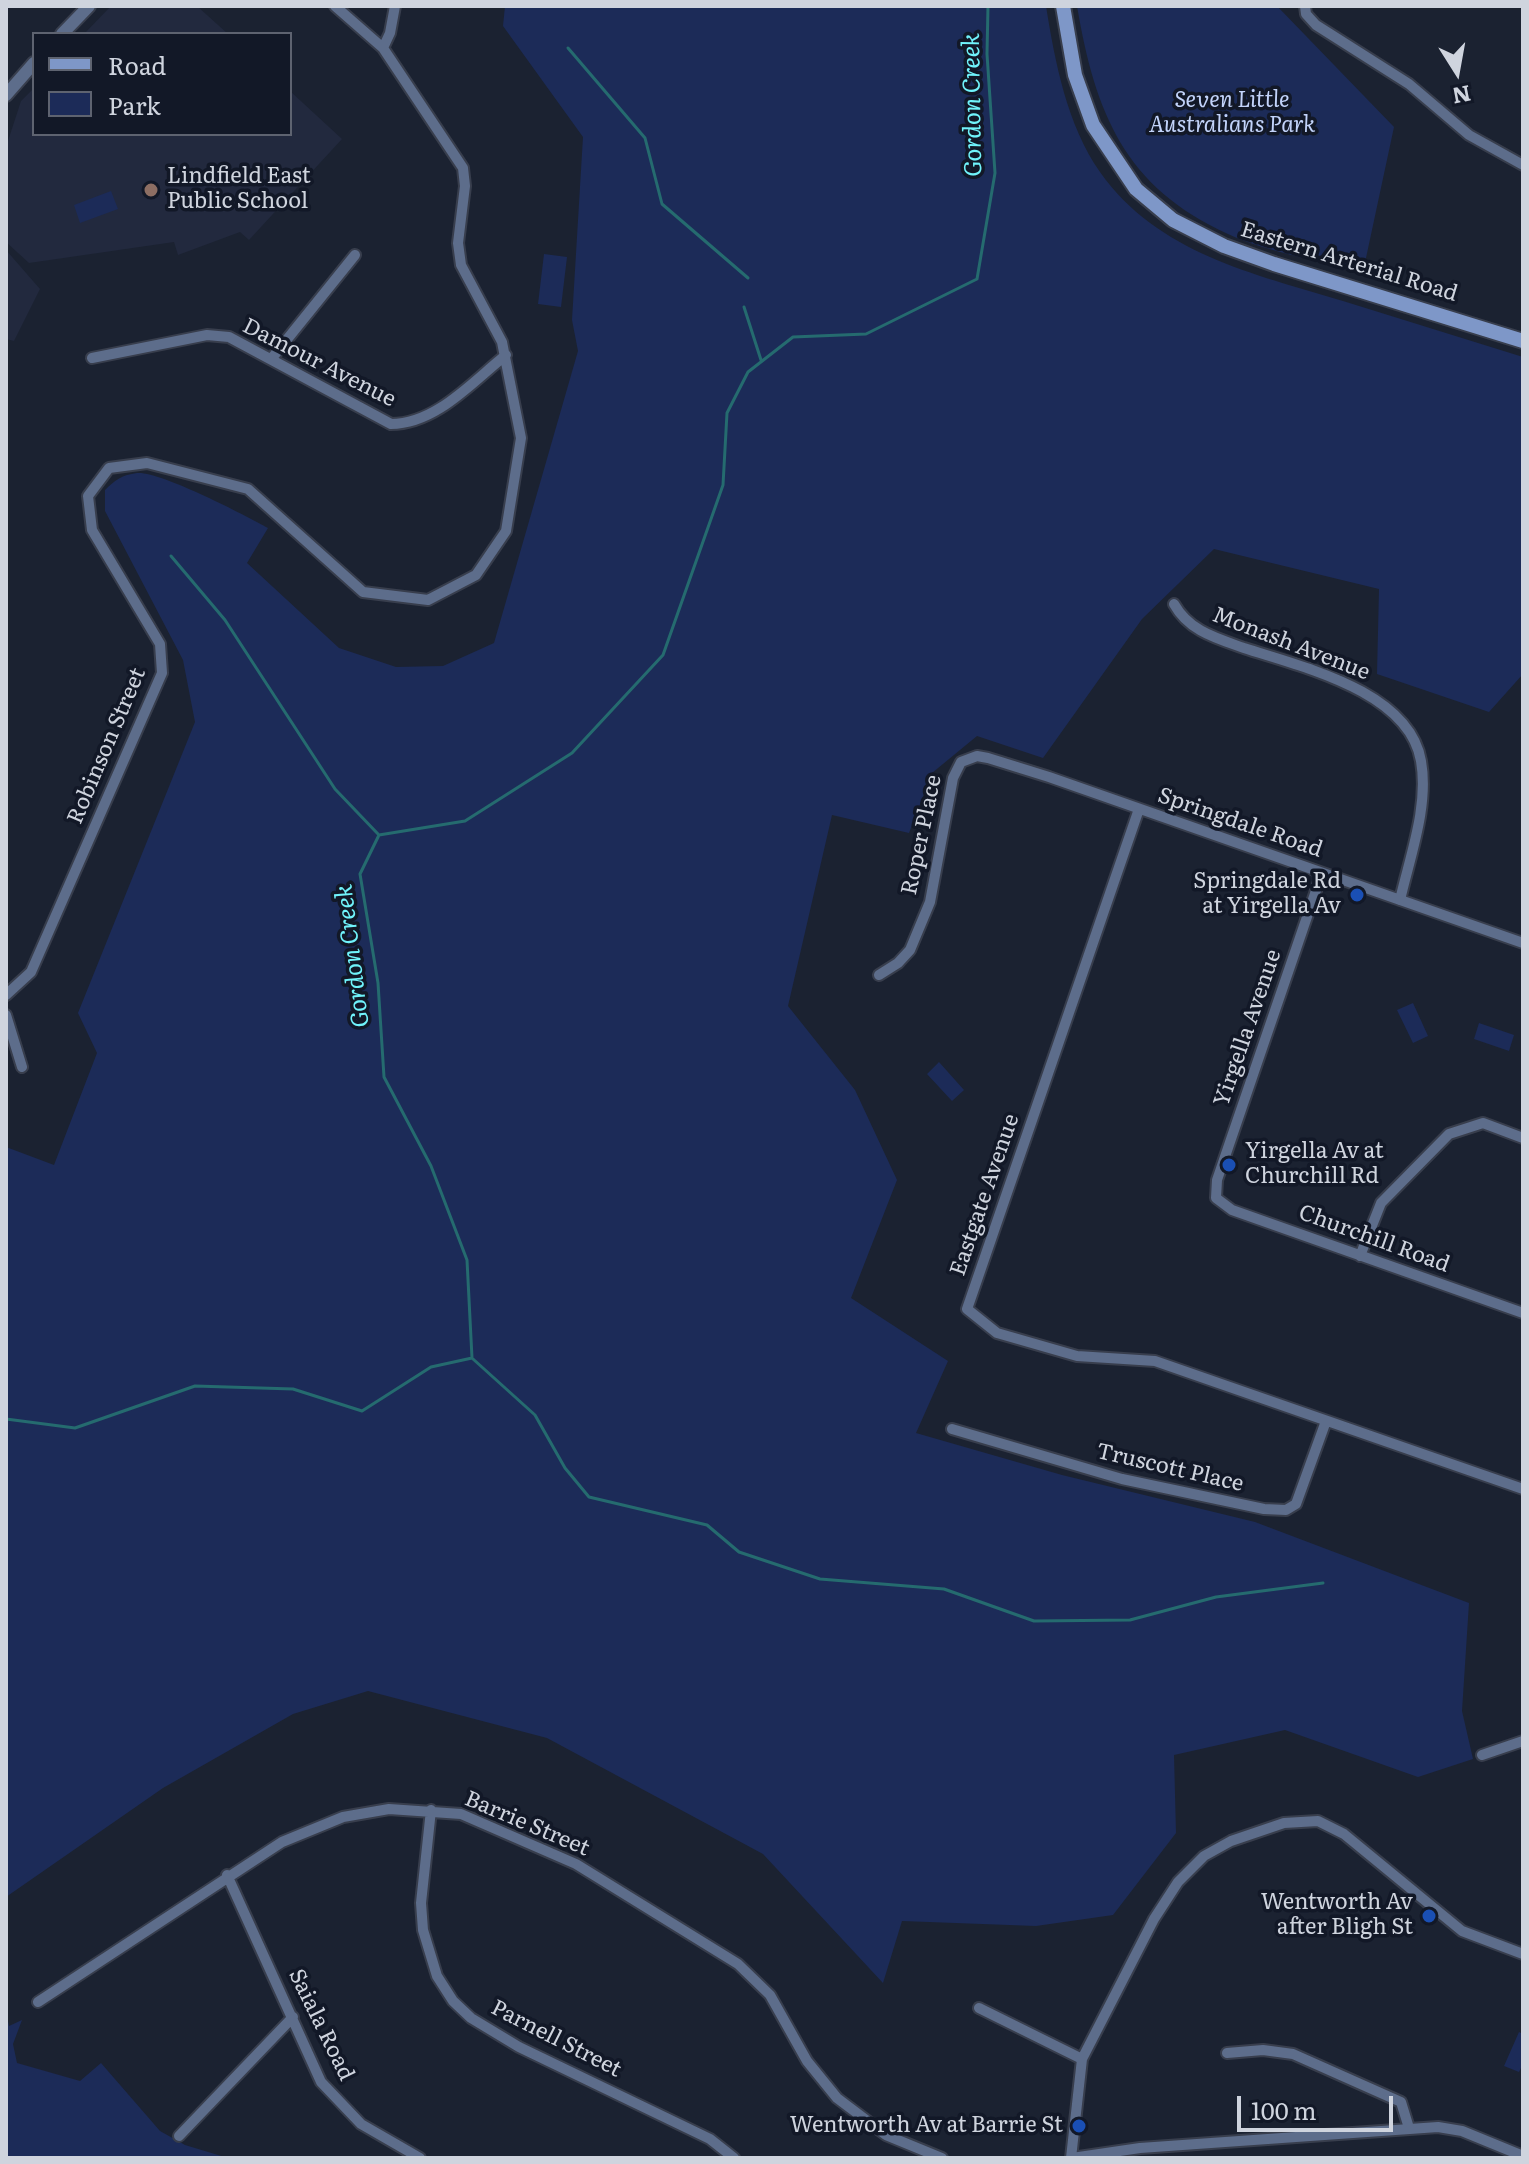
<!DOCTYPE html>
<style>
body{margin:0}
#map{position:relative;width:1529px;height:2164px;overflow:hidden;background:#1b2231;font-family:Literata,serif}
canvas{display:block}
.frame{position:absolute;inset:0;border:8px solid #cfd4de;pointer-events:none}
.legend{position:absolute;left:32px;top:32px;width:260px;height:104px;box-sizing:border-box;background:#121827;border:2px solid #5e6370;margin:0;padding:10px 14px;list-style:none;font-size:24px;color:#cfd4de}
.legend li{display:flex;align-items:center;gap:16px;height:40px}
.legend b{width:40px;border:2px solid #5e6370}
.north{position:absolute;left:1417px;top:32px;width:80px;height:80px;-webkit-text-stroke:6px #121827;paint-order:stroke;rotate:169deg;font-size:22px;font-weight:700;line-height:32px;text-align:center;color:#cfd4de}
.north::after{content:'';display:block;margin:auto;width:28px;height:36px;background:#cfd4de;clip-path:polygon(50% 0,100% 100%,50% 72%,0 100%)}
.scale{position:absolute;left:1237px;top:2096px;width:156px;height:36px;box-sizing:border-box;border:4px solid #cfd4de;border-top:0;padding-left:10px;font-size:24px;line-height:28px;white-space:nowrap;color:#cfd4de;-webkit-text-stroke:6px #121827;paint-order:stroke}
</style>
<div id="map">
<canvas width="1529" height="2164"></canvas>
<div class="frame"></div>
<ul class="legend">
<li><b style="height:10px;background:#7e97c8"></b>Road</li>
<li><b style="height:22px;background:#1c2b58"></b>Park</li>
</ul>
<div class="north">N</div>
<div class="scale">100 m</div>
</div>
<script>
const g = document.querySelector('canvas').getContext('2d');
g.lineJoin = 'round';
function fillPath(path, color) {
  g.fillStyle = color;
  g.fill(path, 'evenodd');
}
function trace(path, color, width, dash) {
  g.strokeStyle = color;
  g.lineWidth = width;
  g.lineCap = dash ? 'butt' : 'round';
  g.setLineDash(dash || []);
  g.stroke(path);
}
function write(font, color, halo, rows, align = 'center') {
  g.font = font + ' Literata,serif';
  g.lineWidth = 7;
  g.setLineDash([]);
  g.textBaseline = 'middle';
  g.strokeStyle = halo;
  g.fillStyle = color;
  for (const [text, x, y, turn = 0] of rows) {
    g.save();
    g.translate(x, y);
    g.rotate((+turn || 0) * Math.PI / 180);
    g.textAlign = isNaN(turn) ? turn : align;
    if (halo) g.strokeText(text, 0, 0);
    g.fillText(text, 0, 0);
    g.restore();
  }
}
fillPath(new Path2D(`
 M 111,6 L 197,6 L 228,34 L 84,34 Z
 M 34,88 L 34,134 L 290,134 L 290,91 L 342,139 L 249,240 L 240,232 L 178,255 L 174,242 L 29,263 L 6,242 L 6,147 L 21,101 Z
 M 6,250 L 40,289 L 14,341 L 6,339 Z`), '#22293e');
fillPath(new Path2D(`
 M 505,6 L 1046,6 C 1055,62 1067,125 1100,172 C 1157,253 1254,274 1343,301 C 1403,320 1463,338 1523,357 L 1523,674 L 1489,712 L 1377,674 L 1379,589 L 1214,549 L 1142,619 L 1043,758 L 977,736 L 932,773 L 909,833 L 832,815 L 788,1006 L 855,1090 L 897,1180 L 851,1298 L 948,1361 L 916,1433 L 1062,1475 L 1255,1522 L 1469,1603 L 1462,1711 L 1473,1759 L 1418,1777 L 1285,1730 L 1174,1755 L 1176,1833 L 1113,1915 L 1036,1926 L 902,1921 L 883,1983 L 763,1854 L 547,1738 L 368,1691 L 293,1714 L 163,1788 L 6,1897 L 6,1147 L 54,1165 L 97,1053 L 78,1013 L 195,722 L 183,660 L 105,511 L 105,490 C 115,480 122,475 137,473 C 160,471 245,515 268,528 L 247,563 L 339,648 L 396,667 L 443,666 L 494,643 L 578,351 L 572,320 L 583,137 L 503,26 Z
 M 1077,6 L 1277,6 L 1394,127 L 1363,272 C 1320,260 1269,253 1228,234 C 1124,187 1095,112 1077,6 Z
 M 111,191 L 118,209 L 80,223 L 74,205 Z
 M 544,254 L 567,257 L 561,307 L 538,304 Z
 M 1413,1003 L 1428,1036 L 1413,1043 L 1397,1010 Z
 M 1479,1023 L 1514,1035 L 1509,1051 L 1474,1039 Z
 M 939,1062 L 964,1090 L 952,1101 L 927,1074 Z
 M 6,2011 L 9,2026 L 22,2020 L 13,2044 L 17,2063 L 80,2081 L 101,2063 L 160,2131 L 185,2145 L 228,2158 L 6,2158 Z
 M 1519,2032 L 1523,2034 L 1523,2064 L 1519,2072 L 1504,2066 Z`), '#1c2b58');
trace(new Path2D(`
 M 568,48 L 645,138 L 662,204 L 748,278
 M 744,307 L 761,360
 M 171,556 L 225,620 L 335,789 L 378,834
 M 473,1359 L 535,1415 L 565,1468 L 589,1497 L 707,1525 L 739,1552 L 820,1579 L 944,1589 L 1034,1621 L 1130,1620 L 1216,1597 L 1323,1583
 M 6,1419 L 75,1428 L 195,1386 L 293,1389 L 362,1411 L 431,1367 L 472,1358 L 467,1260 L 431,1166 L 384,1077 L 378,983 L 360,874 L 379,835 L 465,821 L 572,753 L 663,655 L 723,485 L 727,413 L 748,372 L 793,337 L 866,334 L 977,279 L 995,173 L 987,54 L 988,6`), '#256b6f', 3);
const minor = new Path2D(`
 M 1305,6 L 1306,14 L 1316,25 L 1409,84 L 1469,135 L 1523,165
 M 383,48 L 390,33 L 395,6
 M 92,358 L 207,335 L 229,337 L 391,424 C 436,424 472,382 506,355
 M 272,358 L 355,255
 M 1174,604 C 1189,631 1216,638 1244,648 C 1302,667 1409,691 1421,761 C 1429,806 1410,856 1400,900
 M 1139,809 L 967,1309 L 997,1333 L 1077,1356 L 1155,1361 L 1523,1489
 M 1322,873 L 1217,1180 L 1216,1198 L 1232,1210 L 1523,1313
 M 879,975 L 898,963 L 910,950 L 930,902 L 953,778 L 961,762 L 977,756 L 988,758 L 1049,777 L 1523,943
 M 6,995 L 31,972 L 162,673 L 160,644 L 92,530 L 88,496 L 109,468 L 147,463 L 248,489 L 363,592 L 428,600 L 476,575 L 506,531 L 521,438 L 502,342 L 461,265 L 458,243 L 465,186 L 463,168 L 383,48 L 335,6
 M 6,1015 L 22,1067
 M 1360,1256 L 1381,1203 L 1449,1134 L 1483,1123 L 1523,1138
 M 952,1429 L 1122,1479 L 1264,1509 L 1286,1510 L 1296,1504 L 1326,1421
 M 1482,1755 L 1523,1741
 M 431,1810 L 421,1903 L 423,1930 L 437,1976 L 453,2001 L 471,2018 L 519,2047 L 710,2139 L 734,2158
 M 227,1875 L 321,2082 L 361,2124 L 420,2158
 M 38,2002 L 282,1842 L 343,1817 L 389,1809 L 461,1814 L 576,1864 L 738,1964 L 770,1995 L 807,2061 L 837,2098 L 886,2135 L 942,2158
 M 979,2008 L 1082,2059
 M 1227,2053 L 1263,2050 L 1293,2054 L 1401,2102 L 1409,2128
 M 179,2136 L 293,2017
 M 1071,2158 L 1082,2059 L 1154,1919 L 1178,1882 L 1204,1856 L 1231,1841 L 1284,1823 L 1318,1821 L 1344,1834 L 1462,1931 L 1523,1954
 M 1072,2158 L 1140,2148 L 1438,2127 L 1462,2131 L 1523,2156`);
const tertiary = new Path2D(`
 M 62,34 L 89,6
 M 6,95 L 34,63`);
const secondary = new Path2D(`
 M 1063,6 L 1075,75 L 1093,125 L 1136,189 L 1173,220 L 1224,246 L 1274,264 L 1523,341`);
trace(minor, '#383e4d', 14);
trace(tertiary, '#383e4d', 16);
trace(secondary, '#383e4d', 18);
trace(minor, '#5d6d8b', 10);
trace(tertiary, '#5d6d8b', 12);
trace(secondary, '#7e97c8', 14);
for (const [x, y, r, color] of [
 [151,190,8,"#8d6e63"],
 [1357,895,8,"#1a4fb4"],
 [1229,1165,8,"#1a4fb4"],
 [1429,1916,8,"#1a4fb4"],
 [1079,2126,8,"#1a4fb4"]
]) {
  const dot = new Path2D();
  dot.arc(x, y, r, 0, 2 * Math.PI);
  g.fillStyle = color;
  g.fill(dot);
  trace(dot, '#121827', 3);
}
write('italic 22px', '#c2d3fa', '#121827', [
 ["Seven Little",1232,101],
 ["Australians Park",1232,126]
]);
write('22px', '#cfd4de', '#121827', [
 ["Lindfield East",167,177,"left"],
 ["Public School",167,202,"left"],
 ["Springdale Rd",1341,882],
 ["at Yirgella Av",1341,907],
 ["Yirgella Av at",1245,1152,"left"],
 ["Churchill Rd",1245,1177,"left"],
 ["Wentworth Av",1413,1903],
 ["after Bligh St",1413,1928],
 ["Wentworth Av at Barrie St",1063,2126]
], 'right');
write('22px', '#cfd4de', '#121827', [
 ["Eastern Arterial Road",1349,262,17],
 ["Damour Avenue",319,363,27],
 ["Monash Avenue",1291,644,21],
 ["Robinson Street",107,746,-67],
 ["Springdale Road",1240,823,19],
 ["Roper Place",922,835,-78],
 ["Yirgella Avenue",1248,1028,-71],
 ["Eastgate Avenue",985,1195,-71],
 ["Churchill Road",1374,1239,20],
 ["Truscott Place",1170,1468,13],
 ["Barrie Street",527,1824,23],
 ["Saiala Road",321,2025,64],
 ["Parnell Street",556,2039,27]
]);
write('italic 24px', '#70f3fb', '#121827', [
 ["Gordon Creek",973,105,-91],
 ["Gordon Creek",353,956,-97]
]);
</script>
